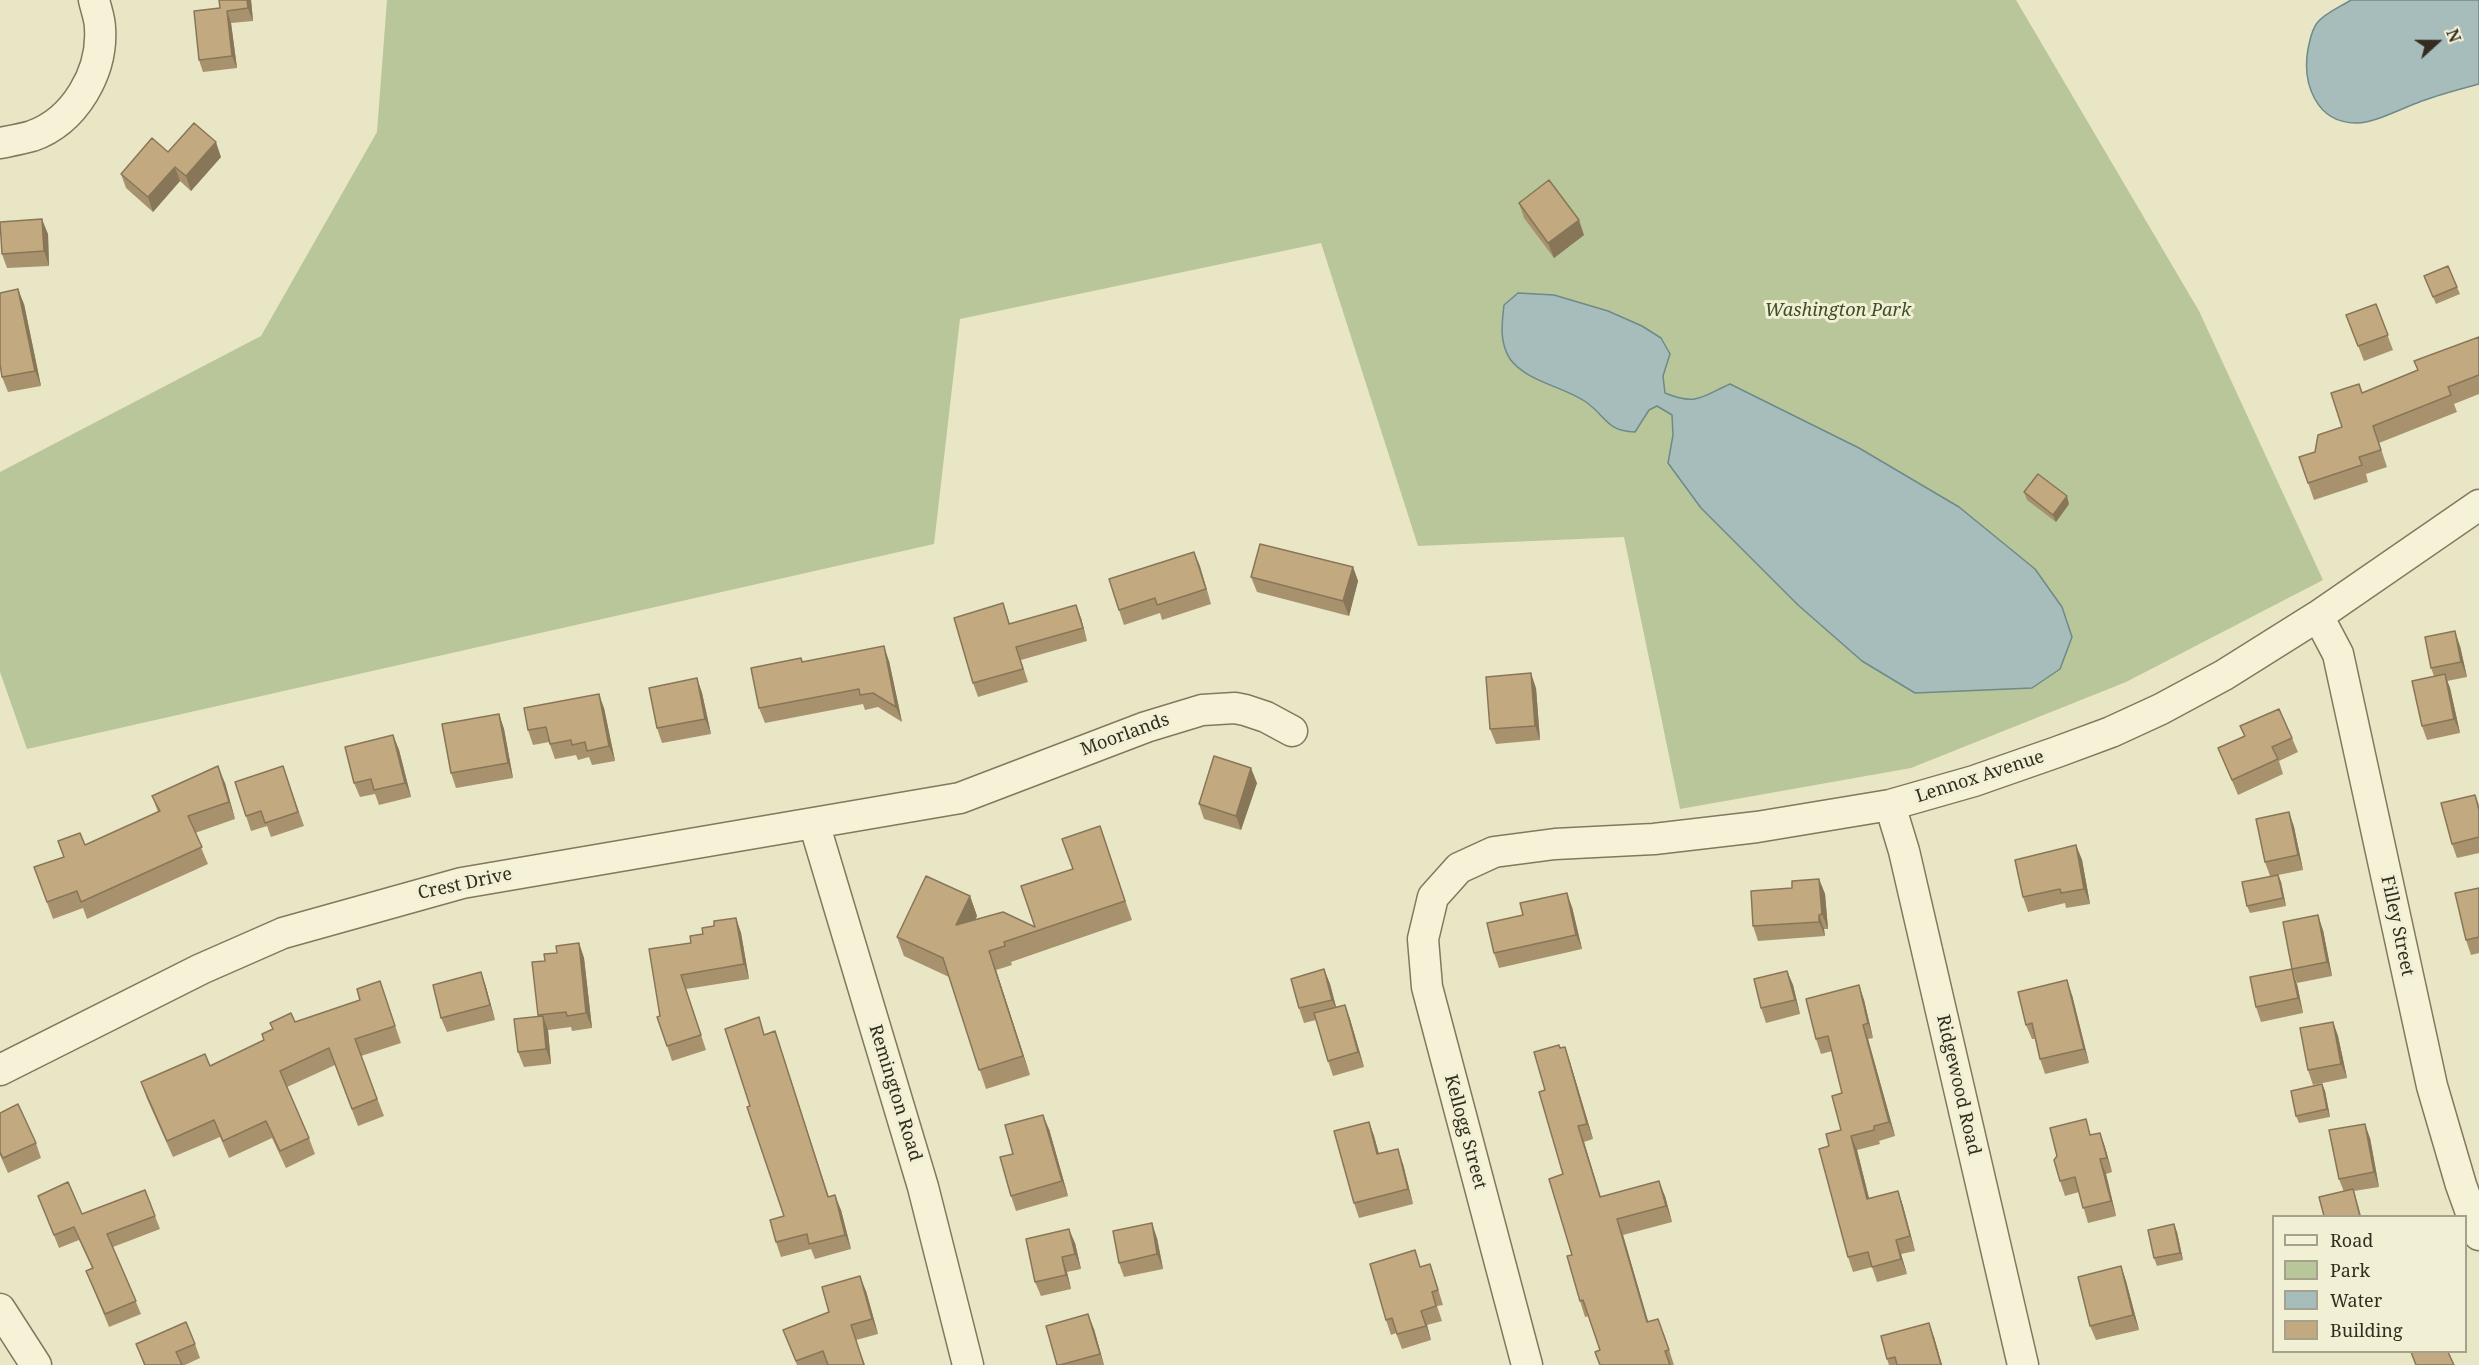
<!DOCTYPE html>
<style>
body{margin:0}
#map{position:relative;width:2479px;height:1365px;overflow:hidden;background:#e9e6c5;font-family:"Noto Serif",serif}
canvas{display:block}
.legend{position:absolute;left:2272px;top:1215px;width:195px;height:138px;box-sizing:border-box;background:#f1efd4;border:2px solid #a5a18c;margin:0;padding:8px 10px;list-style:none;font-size:18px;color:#342d1f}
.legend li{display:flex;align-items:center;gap:12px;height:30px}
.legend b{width:30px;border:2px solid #a5a18c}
.north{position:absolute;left:2407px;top:12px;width:60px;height:60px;-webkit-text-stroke:4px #f1efd4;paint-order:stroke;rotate:69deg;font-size:16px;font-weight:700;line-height:24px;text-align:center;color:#342d1f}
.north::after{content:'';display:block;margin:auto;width:21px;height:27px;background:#342d1f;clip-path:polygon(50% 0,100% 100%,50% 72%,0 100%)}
</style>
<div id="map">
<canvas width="2479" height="1365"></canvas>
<ul class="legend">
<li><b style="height:8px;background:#f5f2d7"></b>Road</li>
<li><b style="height:16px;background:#b8c69a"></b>Park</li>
<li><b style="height:16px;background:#a6bdbb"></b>Water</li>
<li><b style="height:16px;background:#c3a97f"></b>Building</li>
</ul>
<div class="north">N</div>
</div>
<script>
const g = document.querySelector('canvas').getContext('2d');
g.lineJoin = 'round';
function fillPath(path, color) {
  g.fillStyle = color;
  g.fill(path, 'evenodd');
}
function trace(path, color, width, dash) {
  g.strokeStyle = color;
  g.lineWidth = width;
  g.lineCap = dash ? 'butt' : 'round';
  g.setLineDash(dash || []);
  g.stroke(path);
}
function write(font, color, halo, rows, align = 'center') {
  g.font = font + ' "Noto Serif",serif';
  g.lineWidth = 6;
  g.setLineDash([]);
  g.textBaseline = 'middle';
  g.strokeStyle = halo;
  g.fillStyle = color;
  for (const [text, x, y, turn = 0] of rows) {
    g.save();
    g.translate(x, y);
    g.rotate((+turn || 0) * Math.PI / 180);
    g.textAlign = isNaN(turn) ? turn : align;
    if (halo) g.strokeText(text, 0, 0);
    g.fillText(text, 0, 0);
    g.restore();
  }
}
fillPath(new Path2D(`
 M 387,0 L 2016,0 L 2199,311 L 2323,580 L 2126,682 L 1911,768 L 1680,809 L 1624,537 L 1418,546 L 1321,243 L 960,319 L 934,544 L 27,749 L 0,672 L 0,472 L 261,336 L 377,132 Z`), '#b8c69a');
const water = new Path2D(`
 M 2351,0 L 2479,0 L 2479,84 C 2458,90 2437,95 2417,103 C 2400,109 2372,124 2356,123 C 2316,123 2302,83 2308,49 C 2310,40 2311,31 2317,23 C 2325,13 2340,7 2351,0 Z
 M 1518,293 L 1554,295 L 1608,311 L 1642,326 L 1661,338 L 1670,354 L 1663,376 L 1665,393 C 1697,406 1701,397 1730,384 L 1859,448 L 1959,507 L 2035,569 L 2062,607 L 2072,637 L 2060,669 L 2032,688 L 1915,693 L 1862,661 L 1798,605 L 1701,508 L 1668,463 L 1673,435 L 1672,415 L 1657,406 L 1649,410 L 1635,432 C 1606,431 1607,417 1586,402 C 1563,386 1527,382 1510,359 C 1499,342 1502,323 1504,305 Z`);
fillPath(water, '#a6bdbb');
trace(water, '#6e8a89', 1.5);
const minor = new Path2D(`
 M 0,143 C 10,141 22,139 32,136 C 75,121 103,72 100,28 C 100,19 96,9 94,0
 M 2318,616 L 2338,654 L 2432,1086 L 2461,1185 L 2479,1235
 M 1890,805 L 1904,851 L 2023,1365
 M 814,823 L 923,1187 L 968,1365
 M 0,1070 L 201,969 L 283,933 L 462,883 L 960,798 L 1146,727 L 1202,710 L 1235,708 L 1245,710 L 1266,717 L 1292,731
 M 0,1309 L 36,1365
 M 1527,1365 L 1427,987 L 1423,939 L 1433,897 L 1459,868 L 1494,852 L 1555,844 L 1654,839 L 1757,827 L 1890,805 L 1974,781 L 2057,752 L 2111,732 L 2161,709 L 2224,675 L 2318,616 L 2479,505`);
trace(minor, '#82785d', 33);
trace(minor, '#f5f2d7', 30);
fillPath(new Path2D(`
 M 219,0 L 251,0 L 253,21 L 231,23 L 237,68 L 203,72 L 199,60 L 220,8 Z
 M 168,152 L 221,157 L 191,191 L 180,181 L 153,212 L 126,188 L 121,174 Z
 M 1519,203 L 1584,235 L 1554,258 L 1524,218 Z
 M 48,234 L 49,266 L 7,268 L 2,254 Z
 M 2448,266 L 2460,294 L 2436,304 L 2424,276 Z
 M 24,304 L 41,386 L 8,392 L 2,377 Z
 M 2376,304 L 2393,350 L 2364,361 L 2346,315 Z
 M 2479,337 L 2479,394 L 2454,404 L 2457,412 L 2379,443 L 2387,467 L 2366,474 L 2368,482 L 2314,500 L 2299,457 L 2315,452 L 2342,427 L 2417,371 Z
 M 2024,492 L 2069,504 L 2056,522 L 2027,500 Z
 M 1194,552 L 1211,604 L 1162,620 L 1160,613 L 1124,625 L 1119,610 Z
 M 1353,567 L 1358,581 L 1349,616 L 1257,592 L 1251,577 Z
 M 1003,603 L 1010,624 L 1081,618 L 1087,641 L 1021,660 L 1028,682 L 978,697 L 973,683 Z
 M 2460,646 L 2467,677 L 2447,681 L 2450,688 L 2460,733 L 2427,740 L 2422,726 L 2434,676 L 2431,668 Z
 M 801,658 L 803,662 L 889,661 L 902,722 L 878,707 L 865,710 L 863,704 L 765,723 L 759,708 Z
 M 697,678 L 702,693 L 711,734 L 662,743 L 657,728 Z
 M 1536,688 L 1540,740 L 1496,744 L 1490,729 Z
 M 604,708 L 615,761 L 592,765 L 589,757 L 578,760 L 576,755 L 555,759 L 549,742 L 533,745 L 528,730 Z
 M 499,714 L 504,729 L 513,778 L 456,788 L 451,773 Z
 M 2240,726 L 2292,738 L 2298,752 L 2279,761 L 2283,774 L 2238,795 L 2218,748 L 2244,736 Z
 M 393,735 L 399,750 L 411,797 L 379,805 L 375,794 L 360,797 L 354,783 Z
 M 283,766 L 304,826 L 271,837 L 267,826 L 251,831 L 246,816 Z
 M 225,783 L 235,819 L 195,833 L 208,864 L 87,919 L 83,908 L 53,919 L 34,867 L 64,857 L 85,845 L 158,812 L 152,796 Z
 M 1257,783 L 1241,830 L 1204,819 L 1199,804 Z
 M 2475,795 L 2479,805 L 2479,853 L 2457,858 L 2452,844 Z
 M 2289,812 L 2294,827 L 2303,870 L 2278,875 L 2281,882 L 2286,906 L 2250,913 L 2247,906 L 2270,876 L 2265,862 Z
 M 1100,826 L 1132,920 L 1011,962 L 1012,965 L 996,970 L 1030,1075 L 986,1089 L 949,977 L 904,956 L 897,937 L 970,896 L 977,916 L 975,920 L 1035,927 Z
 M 2076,845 L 2082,860 L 2090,904 L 2066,908 L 2065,903 L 2028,912 L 2023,897 Z
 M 1819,879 L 1825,894 L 1828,929 L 1824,929 L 1825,936 L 1758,941 L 1753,926 L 1792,888 Z
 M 2479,888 L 2479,953 L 2471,955 L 2466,940 Z
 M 1572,907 L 1582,949 L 1499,968 L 1494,953 Z
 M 736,918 L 741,933 L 749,979 L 686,989 L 706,1050 L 672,1061 L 667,1046 L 660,1016 L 691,943 L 703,934 Z
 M 2323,930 L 2332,976 L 2297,983 L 2292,969 Z
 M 579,943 L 584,958 L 592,1028 L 572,1031 L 571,1027 L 548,1030 L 551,1064 L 524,1067 L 518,1052 L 538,1016 L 545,961 L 557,953 Z
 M 1324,969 L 1330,984 L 1336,1007 L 1345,1005 L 1350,1019 L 1364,1067 L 1333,1076 L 1328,1061 L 1316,1020 L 1304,1023 L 1299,1008 Z
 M 1787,971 L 1793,985 L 1800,1014 L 1766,1023 L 1761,1008 Z
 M 481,972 L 486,987 L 495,1020 L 447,1032 L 441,1018 Z
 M 380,981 L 401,1043 L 361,1056 L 384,1116 L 358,1126 L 335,1065 L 287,1087 L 309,1138 L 315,1154 L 286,1168 L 272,1138 L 229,1158 L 220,1137 L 173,1157 L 147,1099 L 141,1082 L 210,1066 L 264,1040 L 295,1022 L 360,1000 Z
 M 2297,984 L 2303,1013 L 2261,1022 L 2256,1007 Z
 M 1859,985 L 1864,1000 L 1873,1038 L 1868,1039 L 1895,1136 L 1879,1141 L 1880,1144 L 1857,1150 L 1869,1199 L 1898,1191 L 1903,1206 L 1915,1251 L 1901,1254 L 1907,1274 L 1877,1282 L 1872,1267 L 1853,1272 L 1848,1257 L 1829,1146 L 1841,1130 L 1842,1093 L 1832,1051 L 1821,1054 L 1816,1039 Z
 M 2072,995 L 2089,1063 L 2045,1074 L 2040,1059 L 2035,1039 L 2032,1039 L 2026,1025 Z
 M 2333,1022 L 2338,1036 L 2347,1078 L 2313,1085 L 2308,1070 Z
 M 775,1031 L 829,1197 L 841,1210 L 851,1249 L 815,1259 L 811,1249 L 781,1257 L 776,1242 L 784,1216 L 750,1106 L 765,1034 Z
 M 1565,1047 L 1570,1062 L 1593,1139 L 1584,1142 L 1601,1197 L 1665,1196 L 1672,1222 L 1623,1235 L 1648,1322 L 1664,1334 L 1674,1365 L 1600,1365 L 1600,1350 L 1589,1316 L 1585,1317 L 1580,1301 L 1572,1255 L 1563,1174 L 1545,1090 L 1560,1048 Z
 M 2322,1084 L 2325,1091 L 2330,1117 L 2299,1123 L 2296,1116 Z
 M 0,1113 L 36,1143 L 41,1158 L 8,1173 L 0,1155 Z
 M 1369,1122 L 1374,1136 L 1379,1154 L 1403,1164 L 1413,1204 L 1359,1218 L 1354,1203 Z
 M 1049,1129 L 1068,1196 L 1016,1211 L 1011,1196 L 1013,1154 Z
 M 2100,1133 L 2105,1147 L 2112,1172 L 2106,1174 L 2116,1216 L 2088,1223 L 2079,1192 L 2065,1196 L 2060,1181 L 2091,1135 Z
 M 2370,1138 L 2379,1187 L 2354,1191 L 2361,1216 L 2324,1216 L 2344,1192 L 2339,1179 Z
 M 145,1190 L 160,1229 L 113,1247 L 141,1314 L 109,1327 L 86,1271 L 92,1268 L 79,1240 L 59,1248 L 38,1196 L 82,1214 Z
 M 2177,1232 L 2183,1260 L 2157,1266 L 2154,1258 Z
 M 1157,1238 L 1163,1269 L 1124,1277 L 1119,1263 Z
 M 1075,1243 L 1081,1269 L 1067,1272 L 1071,1289 L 1041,1296 L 1035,1282 Z
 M 2121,1266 L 2126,1281 L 2139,1330 L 2096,1340 L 2090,1326 Z
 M 1421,1267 L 1435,1279 L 1443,1305 L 1437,1306 L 1442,1321 L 1427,1325 L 1431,1340 L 1402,1349 L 1396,1333 L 1391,1335 L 1386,1320 Z
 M 866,1291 L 878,1334 L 856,1340 L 865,1365 L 797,1365 L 783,1330 L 829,1312 Z
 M 1094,1329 L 1104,1365 L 1057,1365 Z
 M 1934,1337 L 1942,1365 L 1889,1365 L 1887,1359 Z
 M 136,1344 L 195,1344 L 200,1358 L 185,1365 L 144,1365 Z`), '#a8916d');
fillPath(new Path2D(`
 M 247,0 L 251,0 L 253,21 L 248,8 Z
 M 227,11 L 231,23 L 237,68 L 232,56 Z
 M 216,142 L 221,157 L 191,191 L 186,176 Z
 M 175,167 L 180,181 L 153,212 L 148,197 Z
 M 42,219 L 48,234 L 49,266 L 44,251 Z
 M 1579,220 L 1584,235 L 1554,258 L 1548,243 Z
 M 18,289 L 24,304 L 41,386 L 35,371 Z
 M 2067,496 L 2069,504 L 2056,522 L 2053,515 Z
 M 1194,552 L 1200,566 L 1211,604 L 1206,589 Z
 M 1353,567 L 1358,581 L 1349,616 L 1343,601 Z
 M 1076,605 L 1081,618 L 1087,641 L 1083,628 Z
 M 2455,631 L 2460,646 L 2467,677 L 2461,662 Z
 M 884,646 L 889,661 L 902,722 L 896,707 Z
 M 1531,673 L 1536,688 L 1540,740 L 1535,726 Z
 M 2445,674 L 2450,688 L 2460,733 L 2454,719 Z
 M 697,678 L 702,693 L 711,734 L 705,719 Z
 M 599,694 L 604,708 L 615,761 L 609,746 Z
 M 499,714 L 504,729 L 513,778 L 508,763 Z
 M 393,735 L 399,750 L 411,797 L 405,783 Z
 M 218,766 L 225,783 L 235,819 L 229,802 Z
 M 1251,768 L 1257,783 L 1241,830 L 1236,816 Z
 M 2289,812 L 2294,827 L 2303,870 L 2298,855 Z
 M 2076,845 L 2082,860 L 2090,904 L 2084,889 Z
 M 2278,875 L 2281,882 L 2286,906 L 2283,898 Z
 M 1819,879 L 1825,894 L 1828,929 L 1822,914 Z
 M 1567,893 L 1572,907 L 1582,949 L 1576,935 Z
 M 970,896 L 977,916 L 963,945 L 956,925 Z
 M 1819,915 L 1824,929 L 1825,936 L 1819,922 Z
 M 2318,915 L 2323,930 L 2332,976 L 2327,962 Z
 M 736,918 L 741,933 L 749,979 L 744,964 Z
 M 579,943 L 584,958 L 592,1028 L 586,1013 Z
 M 989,951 L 996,970 L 1030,1075 L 1023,1056 Z
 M 1324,969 L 1330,984 L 1338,1014 L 1332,1000 Z
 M 2292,969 L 2297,984 L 2303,1013 L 2298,998 Z
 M 1787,971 L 1793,985 L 1800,1014 L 1795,1000 Z
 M 481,972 L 486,987 L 495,1020 L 490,1005 Z
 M 2067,980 L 2072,995 L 2089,1063 L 2084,1049 Z
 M 1859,985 L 1864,1000 L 1873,1038 L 1868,1023 Z
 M 1345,1005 L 1350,1019 L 1364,1067 L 1358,1052 Z
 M 543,1016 L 548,1030 L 551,1064 L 546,1049 Z
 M 2333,1022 L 2338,1036 L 2347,1078 L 2341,1064 Z
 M 1863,1025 L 1868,1039 L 1895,1136 L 1889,1122 Z
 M 775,1031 L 780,1046 L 833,1212 L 828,1197 Z
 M 1565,1047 L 1570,1062 L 1593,1139 L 1587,1124 Z
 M 2322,1084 L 2325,1091 L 2330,1117 L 2327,1109 Z
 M 1043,1115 L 1049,1129 L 1068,1196 L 1062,1181 Z
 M 1369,1122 L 1374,1136 L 1383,1169 L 1377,1154 Z
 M 2365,1124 L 2370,1138 L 2379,1187 L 2374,1172 Z
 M 1578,1126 L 1584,1142 L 1605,1213 L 1600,1197 Z
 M 2100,1133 L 2105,1147 L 2112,1172 L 2107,1158 Z
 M 1851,1136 L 1857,1150 L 1873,1214 L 1867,1199 Z
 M 1398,1149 L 1403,1164 L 1413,1204 L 1408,1189 Z
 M 2100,1159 L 2106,1174 L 2116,1216 L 2111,1201 Z
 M 1659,1181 L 1665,1196 L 1672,1222 L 1666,1206 Z
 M 1898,1191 L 1903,1206 L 1915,1251 L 1910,1236 Z
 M 835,1195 L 841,1210 L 851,1249 L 845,1235 Z
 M 1617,1219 L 1623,1235 L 1653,1338 L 1647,1322 Z
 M 1152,1223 L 1157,1238 L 1163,1269 L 1157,1254 Z
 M 2174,1224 L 2177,1232 L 2183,1260 L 2180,1253 Z
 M 1069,1229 L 1075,1243 L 1081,1269 L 1075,1254 Z
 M 1896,1240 L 1901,1254 L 1907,1274 L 1901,1259 Z
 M 1062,1257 L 1067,1272 L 1071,1289 L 1066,1275 Z
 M 2121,1266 L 2126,1281 L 2139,1330 L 2133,1315 Z
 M 860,1276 L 866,1291 L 878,1334 L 872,1319 Z
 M 1421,1311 L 1427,1325 L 1431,1340 L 1426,1326 Z
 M 1088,1314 L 1094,1329 L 1104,1365 L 1100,1354 Z
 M 1929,1323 L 1934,1337 L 1942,1365 L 1941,1365 Z`), '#887659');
const building = new Path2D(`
 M 219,0 L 247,0 L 248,8 L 227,11 L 232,56 L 199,60 L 194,11 L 220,8 Z
 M 194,123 L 216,142 L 186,176 L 175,167 L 148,197 L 121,174 L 152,138 L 168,152 Z
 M 1549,180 L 1579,220 L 1548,243 L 1519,203 Z
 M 42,219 L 44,251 L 2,254 L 0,222 Z
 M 2448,266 L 2457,287 L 2433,297 L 2424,276 Z
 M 18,289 L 35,371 L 2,377 L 0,364 L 0,293 Z
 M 2376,304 L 2388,335 L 2358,346 L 2346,315 Z
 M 2479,337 L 2479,375 L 2448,387 L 2451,395 L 2373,426 L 2381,450 L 2359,457 L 2362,465 L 2308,483 L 2299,457 L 2315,452 L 2318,435 L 2342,427 L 2331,393 L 2359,384 L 2362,393 L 2418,370 L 2414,361 Z
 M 2038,474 L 2067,496 L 2053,515 L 2024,492 Z
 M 1260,544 L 1353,567 L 1343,601 L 1251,577 Z
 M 1194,552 L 1206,589 L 1157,605 L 1155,598 L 1119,610 L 1109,579 Z
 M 1003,603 L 1009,624 L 1076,605 L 1083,628 L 1016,647 L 1023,669 L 973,683 L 954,618 Z
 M 2455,631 L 2461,662 L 2431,668 L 2425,637 Z
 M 884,646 L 896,707 L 873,693 L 860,695 L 859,689 L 759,708 L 751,668 L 801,658 L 802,662 Z
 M 1531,673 L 1535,726 L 1490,729 L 1486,677 Z
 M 2445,674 L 2454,719 L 2422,726 L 2412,681 Z
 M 697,678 L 705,719 L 657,728 L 649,688 Z
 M 599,694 L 609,746 L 587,751 L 585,742 L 572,745 L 571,740 L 550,744 L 546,727 L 528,730 L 524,708 Z
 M 2279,709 L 2292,738 L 2272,747 L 2278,759 L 2232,780 L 2218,748 L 2245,736 L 2240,726 Z
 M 499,714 L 508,763 L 451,773 L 442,724 Z
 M 393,735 L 405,783 L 374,790 L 371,779 L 354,783 L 345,747 Z
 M 1214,756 L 1251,768 L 1236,816 L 1199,804 Z
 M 218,766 L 229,802 L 188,816 L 202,847 L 81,902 L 77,891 L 47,902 L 34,867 L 64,857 L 58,841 L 80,833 L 85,845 L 160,811 L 152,796 Z
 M 283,766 L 298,812 L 265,823 L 261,811 L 246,816 L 235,782 Z
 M 2475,795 L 2479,810 L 2479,837 L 2452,844 L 2441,803 Z
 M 2289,812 L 2298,855 L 2265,862 L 2256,819 Z
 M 1100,826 L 1125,901 L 1004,942 L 1005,946 L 989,951 L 1023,1056 L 979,1070 L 943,958 L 897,937 L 926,876 L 970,896 L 956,925 L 1003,912 L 1035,927 L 1021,886 L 1073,869 L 1062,839 Z
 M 2076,845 L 2084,889 L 2061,893 L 2060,889 L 2023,897 L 2015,860 Z
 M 2278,875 L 2283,898 L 2247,906 L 2242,882 Z
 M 1819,879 L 1822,914 L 1819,915 L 1819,922 L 1753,926 L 1751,891 L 1792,888 L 1792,881 Z
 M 2479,888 L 2479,937 L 2466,940 L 2455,893 Z
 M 1567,893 L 1576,935 L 1494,953 L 1487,923 L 1523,915 L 1520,903 Z
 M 2318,915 L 2327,962 L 2292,969 L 2283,922 Z
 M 736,918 L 744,964 L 681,975 L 701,1035 L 667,1046 L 657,1017 L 660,1016 L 649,949 L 691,943 L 690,936 L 703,934 L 702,928 L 714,926 L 714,921 Z
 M 579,943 L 586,1013 L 567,1016 L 566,1012 L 538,1015 L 532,962 L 545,961 L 544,954 L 557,953 L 556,946 Z
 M 1324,969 L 1332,1000 L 1299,1008 L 1291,979 Z
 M 2292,969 L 2298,998 L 2256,1007 L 2250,977 Z
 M 1787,971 L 1795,1000 L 1761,1008 L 1754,979 Z
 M 481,972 L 490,1005 L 441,1018 L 433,985 Z
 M 2067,980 L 2084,1049 L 2040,1059 L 2032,1023 L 2026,1025 L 2018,992 Z
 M 380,981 L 395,1026 L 355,1039 L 377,1099 L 352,1109 L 329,1048 L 280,1071 L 309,1138 L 280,1151 L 266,1121 L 223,1141 L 214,1120 L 167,1141 L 141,1082 L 205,1054 L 210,1066 L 264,1040 L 262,1034 L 273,1029 L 270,1023 L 291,1013 L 295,1022 L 360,1000 L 357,989 Z
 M 1859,985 L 1868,1023 L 1863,1025 L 1889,1122 L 1874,1126 L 1874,1130 L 1851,1136 L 1867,1199 L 1898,1191 L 1910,1236 L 1896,1240 L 1901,1259 L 1872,1267 L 1868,1252 L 1848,1257 L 1819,1149 L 1829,1146 L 1826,1134 L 1841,1130 L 1832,1096 L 1842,1093 L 1828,1036 L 1816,1039 L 1806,999 Z
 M 1345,1005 L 1358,1052 L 1328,1061 L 1314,1013 Z
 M 543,1016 L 546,1049 L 518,1052 L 514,1019 Z
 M 759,1017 L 764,1035 L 775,1031 L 828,1197 L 835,1195 L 845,1235 L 809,1244 L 807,1234 L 776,1242 L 770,1220 L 784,1216 L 747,1107 L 750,1106 L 725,1029 Z
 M 2333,1022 L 2341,1064 L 2308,1070 L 2300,1028 Z
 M 1559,1045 L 1560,1048 L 1565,1047 L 1587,1124 L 1578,1126 L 1600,1197 L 1659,1181 L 1666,1206 L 1617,1219 L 1647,1322 L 1658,1319 L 1669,1350 L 1665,1351 L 1670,1365 L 1600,1365 L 1595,1352 L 1600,1350 L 1583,1300 L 1580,1301 L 1567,1256 L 1572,1255 L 1549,1179 L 1563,1174 L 1539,1092 L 1545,1090 L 1534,1052 Z
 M 2322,1084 L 2327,1109 L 2296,1116 L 2291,1091 Z
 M 18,1104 L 36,1143 L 3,1158 L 0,1152 L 0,1113 Z
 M 1043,1115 L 1062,1181 L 1011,1196 L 1000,1157 L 1013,1154 L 1005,1125 Z
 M 2086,1119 L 2090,1135 L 2100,1133 L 2107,1158 L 2100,1159 L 2111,1201 L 2083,1208 L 2075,1177 L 2060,1181 L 2054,1160 L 2057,1156 L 2050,1128 Z
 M 1369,1122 L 1377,1154 L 1398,1149 L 1408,1189 L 1354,1203 L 1334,1131 Z
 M 2365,1124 L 2374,1172 L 2339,1179 L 2329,1130 Z
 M 68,1182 L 82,1214 L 145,1190 L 155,1216 L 107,1234 L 136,1301 L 105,1314 L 86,1271 L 93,1268 L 74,1227 L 54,1235 L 38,1196 Z
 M 2353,1189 L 2360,1216 L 2324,1216 L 2319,1197 Z
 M 1152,1223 L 1157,1254 L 1119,1263 L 1113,1231 Z
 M 2174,1224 L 2180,1253 L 2154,1258 L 2148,1230 Z
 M 1069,1229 L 1075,1254 L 1062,1257 L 1066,1275 L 1035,1282 L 1026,1239 Z
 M 1415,1250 L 1420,1267 L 1430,1264 L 1438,1290 L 1432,1292 L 1436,1306 L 1421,1311 L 1426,1326 L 1397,1334 L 1392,1318 L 1386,1320 L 1370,1264 Z
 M 2121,1266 L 2133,1315 L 2090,1326 L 2078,1277 Z
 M 860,1276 L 872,1319 L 851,1325 L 864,1365 L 828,1365 L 823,1351 L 796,1361 L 783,1330 L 829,1312 L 822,1287 Z
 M 1088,1314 L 1100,1354 L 1060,1365 L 1057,1365 L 1046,1326 Z
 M 186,1322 L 195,1344 L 176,1352 L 182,1365 L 145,1365 L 136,1344 Z
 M 1929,1323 L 1941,1365 L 1897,1365 L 1895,1357 L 1887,1359 L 1881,1336 Z
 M 2411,1352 L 2448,1352 L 2454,1365 L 2416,1365 Z`);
fillPath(building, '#c3a97f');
trace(building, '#887659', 1.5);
write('italic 18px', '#3d4e28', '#f1efd4', [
 ["Washington Park",1838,311]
]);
write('18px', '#342d1f', '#f1efd4', [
 ["Moorlands",1125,735,-20],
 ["Lennox Avenue",1980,777,-18],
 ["Crest Drive",465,884,-12],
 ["Filley Street",2397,926,78],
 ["Ridgewood Road",1958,1085,77],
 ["Remington Road",895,1093,73],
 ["Kellogg Street",1465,1132,75]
]);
</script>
